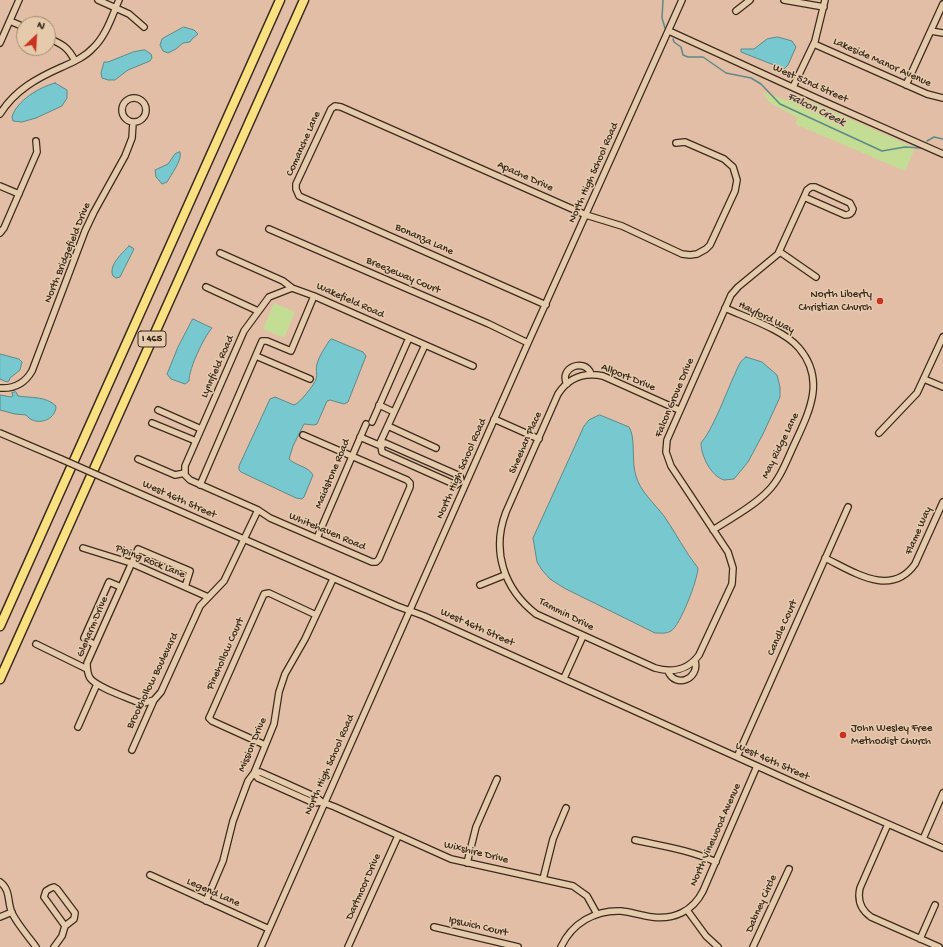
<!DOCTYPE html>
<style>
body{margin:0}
#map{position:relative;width:943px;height:947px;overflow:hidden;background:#e2bea6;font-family:"Gochi Hand",sans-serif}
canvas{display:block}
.north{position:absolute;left:16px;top:16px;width:40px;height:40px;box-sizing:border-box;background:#e5caac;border:1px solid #a18a73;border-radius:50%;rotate:25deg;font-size:11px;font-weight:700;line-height:16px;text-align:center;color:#3b2a1e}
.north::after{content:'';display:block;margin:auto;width:14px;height:18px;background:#c8321e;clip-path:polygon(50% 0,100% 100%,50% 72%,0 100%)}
</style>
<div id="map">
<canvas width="943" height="947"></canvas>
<div class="north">N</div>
</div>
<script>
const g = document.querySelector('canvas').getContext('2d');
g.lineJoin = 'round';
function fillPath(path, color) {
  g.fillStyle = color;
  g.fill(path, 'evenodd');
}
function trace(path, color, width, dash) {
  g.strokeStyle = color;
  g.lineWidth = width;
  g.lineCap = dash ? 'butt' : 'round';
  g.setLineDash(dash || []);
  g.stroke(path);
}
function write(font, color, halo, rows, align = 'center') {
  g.font = font + ' "Gochi Hand",sans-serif';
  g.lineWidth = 3;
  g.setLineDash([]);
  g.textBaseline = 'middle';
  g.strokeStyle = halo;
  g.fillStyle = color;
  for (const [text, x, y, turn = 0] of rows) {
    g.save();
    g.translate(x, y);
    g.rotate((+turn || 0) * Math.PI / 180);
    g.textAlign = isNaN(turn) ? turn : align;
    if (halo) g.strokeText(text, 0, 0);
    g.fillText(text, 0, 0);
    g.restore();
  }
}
fillPath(new Path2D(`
 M 762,92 L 789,101 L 809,101 L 915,148 L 905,171 L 795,124 L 798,118 L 770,103 Z
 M 274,303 L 295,312 L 284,338 L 263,329 Z`), '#c3dd94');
const water = new Path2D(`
 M 184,27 L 194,30 L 198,34 L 192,39 L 190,42 L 183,43 L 176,49 L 168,53 L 163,51 L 160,45 L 162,39 Z
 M 778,37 L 792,41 L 796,47 L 788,65 L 784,69 L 741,52 L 741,49 L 754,49 L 767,39 Z
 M 145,50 L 151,54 L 152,58 L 150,61 L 128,70 L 115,80 L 108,80 L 102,78 L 101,73 L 104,62 L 108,62 L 133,52 Z
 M 55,83 L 67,90 L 67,98 L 62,106 L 36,118 L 22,122 L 13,121 L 12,117 C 17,100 40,87 55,83 Z
 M 180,152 C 183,159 171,175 167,182 L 162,184 L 156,177 L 155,170 L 168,164 L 175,154 Z
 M 129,246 L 133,248 L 134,249 L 120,277 L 116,278 L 113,276 C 108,266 122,253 129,246 Z
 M 193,319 L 212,328 C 204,337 189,368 189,381 L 185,384 L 171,379 L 167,374 L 178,347 Z
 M 332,339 L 363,352 L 366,356 L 348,402 L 344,404 L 330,400 L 327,401 L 317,424 L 314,425 L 304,424 L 293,446 L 289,459 C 296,466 308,466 313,475 L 304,497 L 302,499 L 296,498 L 241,472 L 239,470 L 239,466 L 270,399 L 275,397 L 294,405 C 299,404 315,384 316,379 C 318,374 315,369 317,364 C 319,356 325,348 329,341 Z
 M 0,354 L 19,359 L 22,362 L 20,370 L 10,378 L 9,381 L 7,382 L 0,379 Z
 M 746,357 L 762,362 L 777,375 L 780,387 L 780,397 L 763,434 L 748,462 L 734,479 C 731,479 727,480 724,480 C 711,476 701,456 701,443 C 713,429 725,396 733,378 C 737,370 739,361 746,357 Z
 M 16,392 L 18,396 C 31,398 46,396 56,406 C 56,421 35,427 26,415 L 15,414 L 0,410 L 0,395 L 11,397 L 13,396 L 12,393 Z
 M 600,415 L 629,427 C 636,437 631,462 636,476 C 640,491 654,503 664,516 C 676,533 685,552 698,568 C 698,579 680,626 671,631 C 666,634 661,633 655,633 L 564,588 L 550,579 L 542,570 L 537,562 L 533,538 L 584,426 L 589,420 Z`);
fillPath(water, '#77c8cf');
trace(water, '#5f8988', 1);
trace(new Path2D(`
 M 663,0 L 662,18 L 665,28
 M 673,39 L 674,42 L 681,47 L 683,55 L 688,57 L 703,57 L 726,73 L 751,78 L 761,84 L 780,104 L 882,151 L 905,147 L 921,148
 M 927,141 L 934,137 L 943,139`), '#5f8988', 1.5);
const minor = new Path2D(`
 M 98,0 L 129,14 L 144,27
 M 784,0 L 824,7
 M 736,11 L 750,0
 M 10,21 L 24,27
 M 669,31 L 816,98 L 943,154
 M 931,31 L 943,33
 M 48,38 C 62,44 68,47 75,61
 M 0,43 L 19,0
 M 814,44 L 927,94 L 943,98
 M 906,85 L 943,4
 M 793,87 L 815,41 L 825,0
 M122 110a12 12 0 1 1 24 0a12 12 0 1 1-24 0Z
 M 0,114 C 15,90 37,78 62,67 C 73,62 85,57 93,48 C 106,36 112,16 119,0
 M 0,186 L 19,194
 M 811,187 L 815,187 L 850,203 L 853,209 C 852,214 849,215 845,215 L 804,197 L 807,190 Z
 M 269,229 L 489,324 L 528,343
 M 0,233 L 4,228 L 37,152 L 36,141
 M 780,252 L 816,277
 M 220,253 L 283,281 L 292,288 L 314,296 L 473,366
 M 206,287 L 258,311
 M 292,288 L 269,297 L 244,331 L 185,466 L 185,475 L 190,480 L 258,510 L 270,518 L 372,562 L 376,562 L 379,559 L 410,487 L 410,483 L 407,480 L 303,435
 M 546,305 L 299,196 L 296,189 L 296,184 L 331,109 L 335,106 L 341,107 L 586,215 L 622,226 L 682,254 L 690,255 L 697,254 L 706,249 L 710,245 L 735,191 L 737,180 L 733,167 L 724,159 L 685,142 L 676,143
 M 256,356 L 310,379
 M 924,379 L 943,387
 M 567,384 C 558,368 585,357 591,374
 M 0,388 C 14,389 25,383 32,371 L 85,231 L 94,212 L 125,156 L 132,138 L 133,123
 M 379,405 L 394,412
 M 158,410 L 201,429
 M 679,410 L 603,376 C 584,372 569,377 558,394 L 506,512 C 491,551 504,589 536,614 L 655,668 C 672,673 688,670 699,655 L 732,584 L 733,568 L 728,552 L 671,466 L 666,452 L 667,440 L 731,295 L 738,287 L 778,254 L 804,197
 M 494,419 L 539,439
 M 372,422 L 409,338
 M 152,423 L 196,441
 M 388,426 L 436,448
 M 0,433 L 61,459
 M 879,433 L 917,393 L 943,337
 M 360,437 L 381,446
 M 379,445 L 425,345
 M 381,446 L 382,452 L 456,485 L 461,481
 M 381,446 L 385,443 L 460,476 L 461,481
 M 138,459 L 175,475 L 185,473
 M 104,478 L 397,606 L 424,616 L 808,789 L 943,848
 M 200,485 L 262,341 L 267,341 L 291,351 L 314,296
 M 713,530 C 731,518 753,507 768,491 C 780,479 786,462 793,447 C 808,414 827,381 799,348 C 784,330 747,318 725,308
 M 317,538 L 366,424
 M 83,548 L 131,563 L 208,597
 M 825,558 C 854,572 891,598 915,564 L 943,502
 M 480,585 L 505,575
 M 36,644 L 87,669
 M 95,645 L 84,638 L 109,582 L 121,587
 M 668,671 C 675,689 700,679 695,661
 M 564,678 L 583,636
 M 154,700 L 144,703 L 137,702 C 126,697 96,687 90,678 C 87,673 87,668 87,663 L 138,549 L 190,571 L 185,587
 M 78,727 L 97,684
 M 265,745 L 212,721 L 209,718 L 210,716 L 264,594 L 269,593 L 316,615
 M 132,750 L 154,700 L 161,692 L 200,606 L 224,581 L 258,510
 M 737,757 L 848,507
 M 254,773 L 258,778 L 314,803 L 322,802 L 335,807 L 451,859 L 573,886 L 587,896 L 597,914
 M 254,773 L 260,772 L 285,783 L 316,797 L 322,802
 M 888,824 L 860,888 C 857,901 861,910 871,917 L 939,947
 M 923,839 L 943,793
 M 635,840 C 662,846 690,850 716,862
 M 467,863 L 476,827 L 497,779
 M 150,875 L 269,929
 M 543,879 L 553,839 L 566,808
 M 0,882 C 11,890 7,902 12,913 C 18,925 28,936 36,947
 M 54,887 L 57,889 L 75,913 L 74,919 L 65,926 L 44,897 L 46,891 L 51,888 Z
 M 206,901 L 223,861 L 233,821 L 248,781 L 254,773 L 274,724 L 279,692 L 285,674 L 305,639 L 333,579
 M 687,910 L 706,936 L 718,947
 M 0,917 L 12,912
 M 434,927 L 518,947
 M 920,939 L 935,905
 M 54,947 L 62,936 L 65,926
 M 261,947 L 528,343 L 682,0
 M 348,947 L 398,836
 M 561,947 C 572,923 595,910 621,911 C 632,912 642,916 652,917 C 674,920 693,911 703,891 L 757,766
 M 753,947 L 789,869`);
const highway = new Path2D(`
 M 0,626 L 280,0
 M 0,679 L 304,0`);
trace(minor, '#3b2a1e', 8);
trace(highway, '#3b2a1e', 11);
trace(minor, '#e5caac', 5.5);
trace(highway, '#f9e181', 8);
const minorBridge = new Path2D(`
 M 61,459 L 104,478`);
trace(minorBridge, '#3b2a1e', 8, []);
trace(minorBridge, '#e5caac', 5.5);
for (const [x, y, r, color] of [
 [880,301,4,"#c8321e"],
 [843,735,4,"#c8321e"]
]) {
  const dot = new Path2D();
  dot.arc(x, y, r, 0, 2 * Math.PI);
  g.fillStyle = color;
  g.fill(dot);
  trace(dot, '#e5caac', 1.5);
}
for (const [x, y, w] of [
 [152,339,28]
]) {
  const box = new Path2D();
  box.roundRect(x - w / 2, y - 8, w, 16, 3);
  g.fillStyle = '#e5caac';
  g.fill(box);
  trace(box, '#3b2a1e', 1);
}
write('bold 10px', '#3b2a1e', null, [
 ["I 465",152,339]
]);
write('11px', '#3b2a1e', '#e5caac', [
 ["Lakeside Manor Avenue",882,63,24],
 ["West 52nd Street",810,84,24],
 ["Comanche Lane",304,144,-66],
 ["North High School Road",594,173,-66],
 ["Apache Drive",525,177,24],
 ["Bonanza Lane",424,240,24],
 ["North Bridgefield Drive",68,253,-68],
 ["Breezeway Court",403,276,23],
 ["Wakefield Road",350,301,24],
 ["Hayford Way",766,318,26],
 ["Lynnfield Road",218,367,-66],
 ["Allport Drive",628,378,22],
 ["Falcon Grove Drive",675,398,-67],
 ["Sheehan Place",526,443,-66],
 ["May Ridge Lane",781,446,-64],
 ["North High School Road",462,469,-66],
 ["Maidstone Road",333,474,-67],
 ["West 46th Street",179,500,24],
 ["Flame Way",919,531,-66],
 ["Whitehaven Road",327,532,23],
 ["Piping Rock Lane",150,562,22],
 ["Tammin Drive",566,615,27],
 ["Glenarm Drive",93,627,-67],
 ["West 46th Street",477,628,24],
 ["Candle Court",783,628,-66],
 ["Pinehollow Court",226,654,-66],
 ["Brookhollow Boulevard",153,681,-64],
 ["Mission Drive",253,745,-67],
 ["West 46th Street",772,762,24],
 ["North High School Road",330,765,-66],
 ["North Vinewood Avenue",716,835,-66],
 ["Wixshire Drive",476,853,14],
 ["Dartmoor Drive",364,887,-66],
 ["Legend Lane",213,893,24],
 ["Dabney Circle",762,904,-66],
 ["Ipswich Court",478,927,13]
]);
write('11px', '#3b2a1e', '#e5caac', [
 ["North Liberty",872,295],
 ["Christian Church",872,308],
 ["John Wesley Free",851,729,"left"],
 ["Methodist Church",851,742,"left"]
], 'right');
write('italic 12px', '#413a30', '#e5caac', [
 ["Falcon Creek",816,110,26]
]);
</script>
